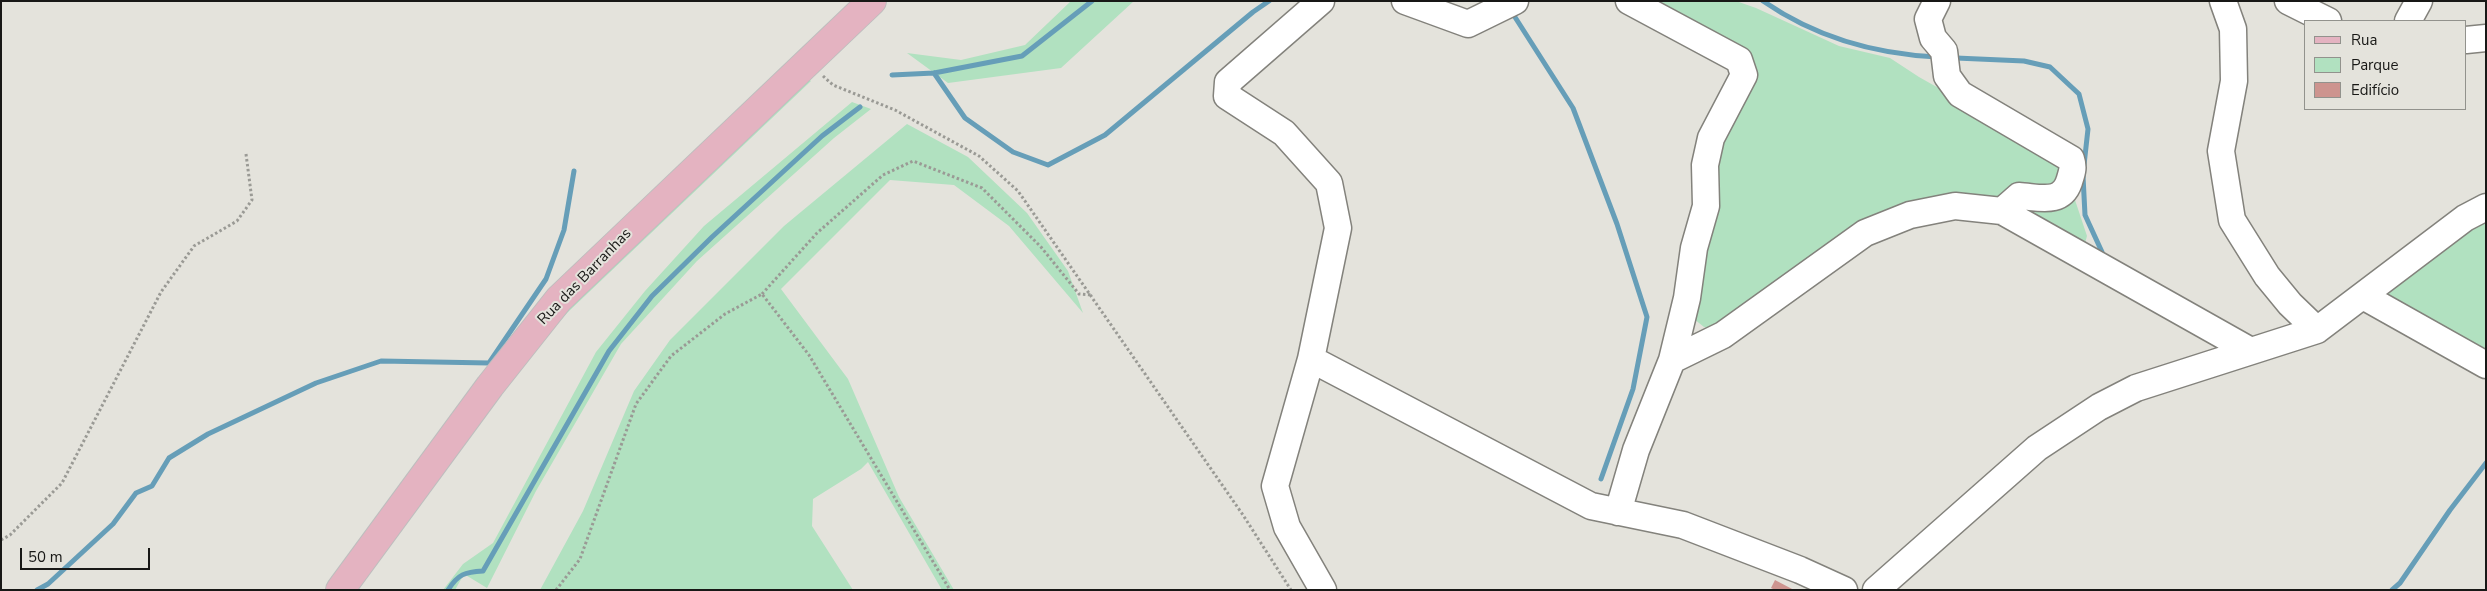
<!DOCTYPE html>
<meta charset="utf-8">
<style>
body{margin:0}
#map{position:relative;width:2487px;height:591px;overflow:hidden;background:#e4e3dc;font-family:"Nunito Sans",sans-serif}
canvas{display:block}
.frame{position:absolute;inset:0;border:2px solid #181816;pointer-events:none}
.legend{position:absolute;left:2304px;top:20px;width:162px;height:90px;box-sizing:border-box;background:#e4e3dc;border:1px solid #92928d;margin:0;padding:6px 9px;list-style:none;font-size:15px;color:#181816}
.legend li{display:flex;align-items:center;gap:10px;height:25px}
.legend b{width:25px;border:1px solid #92928d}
.scale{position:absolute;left:20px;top:548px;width:130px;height:22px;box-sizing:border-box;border:2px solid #181816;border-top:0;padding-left:6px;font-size:15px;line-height:18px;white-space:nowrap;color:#181816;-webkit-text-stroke:4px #e4e3dc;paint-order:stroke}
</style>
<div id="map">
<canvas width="2487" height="591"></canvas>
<div class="frame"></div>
<ul class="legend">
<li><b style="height:6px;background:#e4b3c1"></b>Rua</li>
<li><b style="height:14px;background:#b1e1c0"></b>Parque</li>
<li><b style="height:14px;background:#cd948f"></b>Edifício</li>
</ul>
<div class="scale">50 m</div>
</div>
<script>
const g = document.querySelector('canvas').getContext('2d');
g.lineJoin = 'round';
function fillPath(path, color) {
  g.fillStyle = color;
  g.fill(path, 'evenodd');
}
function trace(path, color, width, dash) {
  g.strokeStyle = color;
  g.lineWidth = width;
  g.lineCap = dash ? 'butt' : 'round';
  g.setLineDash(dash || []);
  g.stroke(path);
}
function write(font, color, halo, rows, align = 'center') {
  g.font = font + ' "Nunito Sans",sans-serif';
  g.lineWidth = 4;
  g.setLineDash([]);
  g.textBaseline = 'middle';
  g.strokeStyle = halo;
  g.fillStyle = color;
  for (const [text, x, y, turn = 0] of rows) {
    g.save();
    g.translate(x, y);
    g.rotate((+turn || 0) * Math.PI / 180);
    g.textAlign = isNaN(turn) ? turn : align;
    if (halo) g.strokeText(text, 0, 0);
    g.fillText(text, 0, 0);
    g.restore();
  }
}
fillPath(new Path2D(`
 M 1071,1 L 1134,1 L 1061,68 L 948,83 L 907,53 L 961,60 L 1025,45 Z
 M 1639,1 L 1736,1 L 1756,8 L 1839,46 L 1890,58 L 1919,77 L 2066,160 L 2064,179 L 2002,207 L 1894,218 L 1720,331 L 1704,327 L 1694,319 L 1708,181 L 1747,78 Z
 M 805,77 L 811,81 L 568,312 L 506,381 L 563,309 Z
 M 852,102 L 871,109 L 834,138 L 697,261 L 621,344 L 536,491 L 487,588 L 464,574 L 455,590 L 443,590 L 463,564 L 493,543 L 596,352 L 645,291 L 704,226 Z
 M 907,124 L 968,157 L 1027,213 L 1068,271 L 1083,313 L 1009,226 L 954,185 L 890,180 L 781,289 L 848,379 L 899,497 L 954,590 L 942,590 L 868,462 L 861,469 L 813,499 L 812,526 L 853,590 L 540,590 L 583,511 L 634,391 L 670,340 L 784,226 Z
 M 2074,197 L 2087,236 L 2084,247 L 2014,205 Z
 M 2486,214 L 2486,362 L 2381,304 L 2393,285 Z`), '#b1e1c0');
trace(new Path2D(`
 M 1763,1 C 1815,37 1874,54 1937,57
 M 1513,14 L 1573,108 L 1617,224 L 1647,317 L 1633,389 L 1601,479
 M 1956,58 L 2024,61 L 2050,67 L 2079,94 L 2088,129 L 2084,165
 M 934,73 L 965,118 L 1013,152 L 1048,165 L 1105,135 L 1253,12 L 1269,1
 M 892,75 L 934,73 L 1022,56 L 1092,1
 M 2083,176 L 2085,215 L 2102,252
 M 37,590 L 48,584 L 113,524 L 136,493 L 152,486 L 169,458 L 208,434 L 316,383 L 381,361 L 489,363 L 546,279 L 564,230 L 574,171
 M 448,590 C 458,574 465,572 483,571 L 609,351 L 652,296 L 712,237 L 822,136 L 860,107
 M 2392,590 L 2400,583 L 2450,510 L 2486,463`), '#669eb8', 5);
fillPath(new Path2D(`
 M 1775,580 L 1794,590 L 1775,590 L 1771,588 Z`), '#cd948f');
const minor = new Path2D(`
 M 1321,1 L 1228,82 L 1227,96 L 1284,133 L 1329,183 L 1338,228 L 1311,359 L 1275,486 L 1287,527 L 1323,590
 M 1405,1 L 1468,24 L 1515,1
 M 1937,1 L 1928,19 L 1933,38 L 1944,51 L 1947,76 L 1960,94 L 2071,159 C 2074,168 2072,172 2069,182 C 2061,205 2039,197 2019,196 L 2002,211
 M 2223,1 L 2233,29 L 2234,81 L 2221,151 L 2232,220 L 2267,276 L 2290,304 L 2317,330
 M 2288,1 L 2328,21
 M 2408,21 L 2419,1
 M 2466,40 L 2486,38
 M 2363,296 L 2486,365
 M 1311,359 L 1591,506 L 1683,525 L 1800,570 L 1844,590
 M 1672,360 L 1723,335 L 1865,233 L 1910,215 L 1955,206 L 2002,211 L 2249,350
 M 1618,512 L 1636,450 L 1672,360 L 1687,298 L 1694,248 L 1706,206 L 1705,165 L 1711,138 L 1744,75 L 1739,60 L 1629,1
 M 1876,590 L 2037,448 L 2099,407 L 2136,388 L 2317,330 L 2465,218 L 2486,207`);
const major = new Path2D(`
 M 340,590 L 490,386 L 559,299 L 872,1`);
trace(minor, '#83827c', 29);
trace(major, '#bebebe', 30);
trace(new Path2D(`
 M 823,76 L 833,85 L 895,110 L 979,156 L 1018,191 L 1243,515 L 1291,590
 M 762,294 L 817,233 L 883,175 L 913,161 L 982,188 L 1041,247 L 1079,294 L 1093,295
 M 1,540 L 10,535 L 62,483 L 161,292 L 194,246 L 237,221 L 252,200 L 246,154
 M 556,590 L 580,559 L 636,404 L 671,356 L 725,314 L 762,294 L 809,355 L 950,590`), '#9a9a95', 3, [2.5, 2.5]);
trace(minor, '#fff', 26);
trace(major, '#e4b3c1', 28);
write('15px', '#181816', '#e4e3dc', [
 ["Rua das Barranhas",585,277,-46]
]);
</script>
